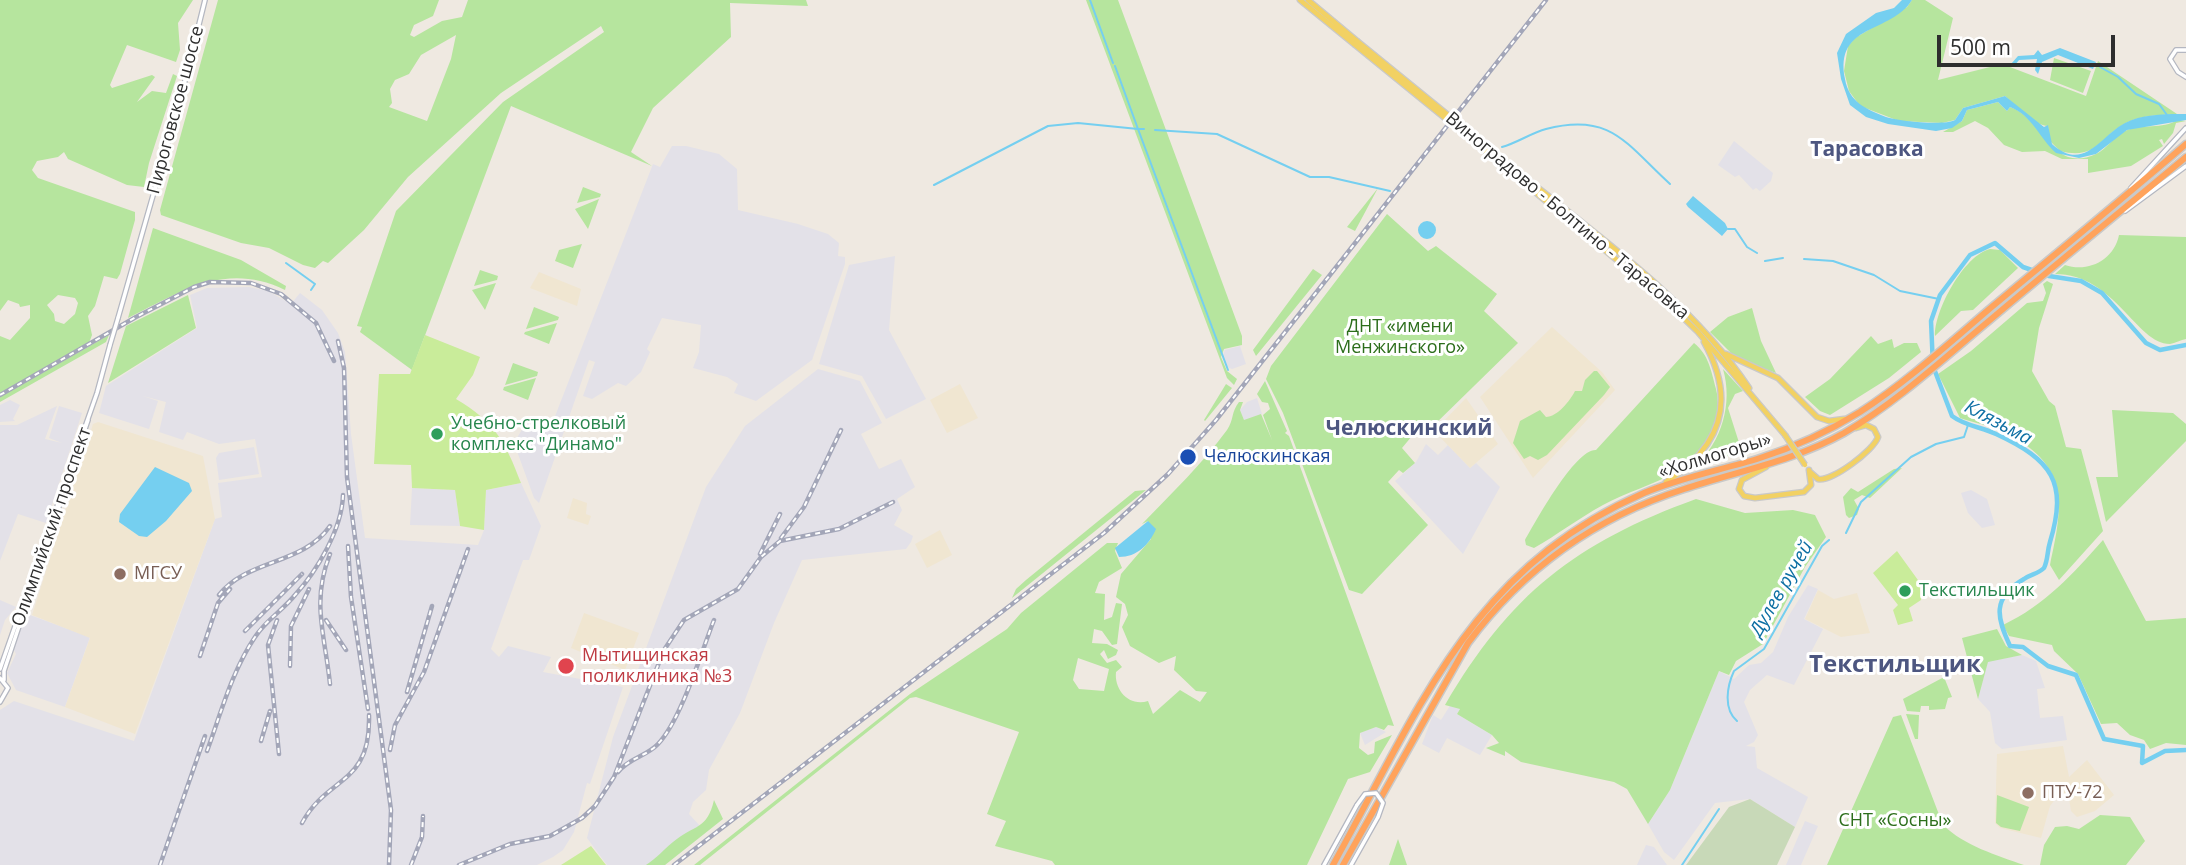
<!DOCTYPE html>
<meta charset="utf-8">
<style>
body{margin:0}
#map{position:relative;width:2186px;height:865px;overflow:hidden;background:#efe9e1;font-family:"Open Sans",sans-serif}
canvas{display:block}
.scale{position:absolute;left:1937px;top:35px;width:178px;height:32px;box-sizing:border-box;border:4px solid #2e2e2e;border-top:0;padding-left:9px;font-size:21px;line-height:24px;white-space:nowrap;color:#2e2e2e;-webkit-text-stroke:5px #fff;paint-order:stroke}
</style>
<div id="map">
<canvas width="2186" height="865"></canvas>
<div class="scale">500 m</div>
</div>
<script>
const g = document.querySelector('canvas').getContext('2d');
g.lineJoin = 'round';
function fillPath(path, color) {
  g.fillStyle = color;
  g.fill(path, 'evenodd');
}
function trace(path, color, width, dash) {
  g.strokeStyle = color;
  g.lineWidth = width;
  g.lineCap = dash ? 'butt' : 'round';
  g.setLineDash(dash || []);
  g.stroke(path);
}
function write(font, color, halo, rows, align = 'center') {
  g.font = font + ' "Open Sans",sans-serif';
  g.lineWidth = 6;
  g.setLineDash([]);
  g.textBaseline = 'middle';
  g.strokeStyle = halo;
  g.fillStyle = color;
  for (const [text, x, y, turn = 0] of rows) {
    g.save();
    g.translate(x, y);
    g.rotate((+turn || 0) * Math.PI / 180);
    g.textAlign = isNaN(turn) ? turn : align;
    if (halo) g.strokeText(text, 0, 0);
    g.fillText(text, 0, 0);
    g.restore();
  }
}
fillPath(new Path2D(`
 M 1734,141 L 1773,173 L 1771,181 L 1760,191 L 1756,188 L 1753,190 L 1739,175 L 1735,177 L 1718,165 Z
 M 672,146 L 686,146 L 719,154 L 737,169 L 738,210 L 798,224 L 828,234 L 839,243 L 838,256 L 845,257 L 845,264 L 812,360 L 756,401 L 734,393 L 738,384 L 727,377 L 693,368 L 699,352 L 701,325 L 662,318 L 647,349 L 650,352 L 641,372 L 626,386 L 618,383 L 592,399 L 583,396 L 595,362 L 589,360 L 539,503 L 534,498 L 514,443 L 530,416 L 552,424 L 653,164 L 660,167 Z
 M 895,256 L 889,330 L 926,399 L 886,419 L 862,376 L 819,364 L 849,265 Z
 M 249,287 L 268,291 L 291,304 L 300,293 L 322,310 L 338,333 L 345,352 L 351,434 L 365,538 L 478,545 L 484,530 L 486,490 L 521,483 L 541,526 L 529,560 L 523,560 L 491,649 L 499,657 L 508,646 L 551,657 L 543,672 L 623,687 L 590,784 L 587,783 L 574,832 L 563,850 L 553,857 L 537,865 L 0,865 L 0,710 L 14,701 L 134,741 L 215,519 L 222,517 L 218,483 L 262,477 L 255,439 L 219,444 L 187,432 L 183,440 L 159,432 L 166,402 L 143,396 L 158,401 L 149,429 L 99,413 L 106,386 L 197,328 L 190,295 L 207,288 Z
 M 1240,346 L 1246,364 L 1232,369 L 1227,367 L 1222,357 L 1225,350 Z
 M 818,369 L 860,381 L 882,423 L 861,434 L 879,469 L 901,459 L 915,487 L 897,499 L 902,510 L 894,525 L 913,536 L 911,542 L 906,549 L 802,560 L 774,623 L 740,713 L 709,770 L 706,790 L 693,802 L 689,814 L 701,827 L 655,865 L 607,865 L 587,838 L 613,737 L 706,487 L 745,426 Z
 M 1257,398 L 1262,414 L 1244,421 L 1240,410 L 1247,402 Z
 M 10,400 L 20,405 L 13,419 L 15,421 L 0,422 L 0,405 Z
 M 57,406 L 45,439 L 62,443 L 49,438 L 59,406 L 82,413 L 46,523 L 18,514 L 0,561 L 0,425 L 17,425 Z
 M 1426,444 L 1438,455 L 1448,445 L 1470,468 L 1476,463 L 1500,487 L 1463,554 L 1395,481 L 1416,462 Z
 M 254,447 L 259,474 L 219,480 L 216,458 L 219,453 Z
 M 412,488 L 455,490 L 460,526 L 410,525 Z
 M 1971,490 L 1987,499 L 1995,525 L 1982,528 L 1968,513 L 1961,493 Z
 M 1808,585 L 1818,589 L 1804,619 L 1823,629 L 1794,685 L 1767,675 L 1750,690 L 1744,702 L 1758,735 L 1754,742 L 1746,746 L 1755,747 L 1757,768 L 1808,797 L 1795,827 L 1750,799 L 1715,803 L 1674,860 L 1664,852 L 1648,824 L 1670,790 L 1719,671 L 1734,679 L 1749,665 L 1761,663 L 1773,652 L 1788,617 Z
 M 0,600 L 16,607 L 5,620 L 0,635 Z
 M 30,615 L 90,637 L 65,707 L 16,690 L 7,673 L 16,654 L 13,648 L 25,617 Z
 M 2022,655 L 2036,661 L 2045,688 L 2037,689 L 2040,718 L 2063,716 L 2067,740 L 2002,749 L 1995,743 L 1990,712 L 1978,699 L 1988,661 Z
 M 1451,704 L 1460,709 L 1457,714 L 1492,735 L 1480,755 L 1447,738 L 1439,753 L 1422,744 L 1433,715 L 1441,720 Z
 M 1376,727 L 1386,732 L 1365,745 L 1360,733 Z
 M 1805,821 L 1818,826 L 1801,865 L 1786,865 Z
 M 1646,845 L 1654,847 L 1667,865 L 1637,865 Z`), '#e3e1e8');
fillPath(new Path2D(`
 M 539,272 L 581,289 L 577,306 L 530,288 Z
 M 1552,327 L 1602,372 L 1615,390 L 1533,478 L 1480,397 Z
 M 960,384 L 978,418 L 947,433 L 930,400 Z
 M 1466,398 L 1498,444 L 1470,468 L 1434,431 Z
 M 98,422 L 203,456 L 215,519 L 135,734 L 65,707 L 90,638 L 32,615 L 93,424 Z
 M 573,498 L 587,503 L 586,514 L 591,516 L 588,525 L 567,518 Z
 M 940,530 L 952,555 L 927,568 L 915,544 Z
 M 1818,590 L 1834,599 L 1857,593 L 1870,633 L 1841,637 L 1805,619 Z
 M 584,613 L 639,633 L 625,670 L 571,648 Z
 M 2063,746 L 2069,777 L 2087,760 L 2114,795 L 2095,811 L 2077,817 L 2071,811 L 2069,798 L 2059,794 L 2050,806 L 2041,838 L 2000,828 L 1995,823 L 1997,754 Z`), '#f0e6d1');
fillPath(new Path2D(`
 M 0,0 L 193,0 L 178,23 L 180,50 L 176,62 L 127,45 L 110,85 L 112,88 L 152,75 L 155,77 L 137,102 L 152,91 L 166,93 L 173,74 L 177,76 L 149,163 L 144,187 L 127,185 L 68,159 L 64,152 L 58,157 L 37,161 L 32,170 L 38,178 L 135,212 L 135,220 L 120,274 L 117,279 L 104,276 L 95,306 L 88,316 L 92,335 L 89,343 L 0,394 L 0,336 L 10,340 L 30,318 L 30,305 L 20,307 L 19,304 L 8,300 L 0,311 ZM 58,295 L 75,298 L 78,303 L 75,314 L 64,324 L 55,321 L 54,314 L 47,305 Z
 M 218,0 L 439,0 L 433,16 L 414,25 L 410,35 L 414,37 L 442,21 L 462,17 L 468,0 L 806,0 L 808,6 L 730,3 L 731,37 L 653,108 L 631,152 L 652,166 L 511,106 L 412,370 L 360,332 L 362,327 L 357,326 L 396,211 L 503,102 L 604,32 L 601,26 L 501,93 L 408,177 L 364,230 L 328,263 L 323,261 L 315,268 L 303,265 L 269,248 L 241,243 L 161,215 L 160,210 ZM 456,35 L 451,59 L 427,121 L 389,107 L 392,103 L 390,89 L 395,80 L 409,74 L 421,55 Z
 M 1086,0 L 1118,0 L 1242,336 L 1242,345 L 1224,349 L 1221,357 L 1227,371 L 1237,379 L 1234,385 L 1227,378 Z
 M 1912,0 L 1925,0 L 1953,18 L 1938,80 L 2002,64 L 2086,96 L 2098,61 L 2177,114 C 2160,115 2143,115 2128,122 C 2100,135 2098,161 2060,151 L 2050,141 L 2048,126 C 2035,126 2015,105 2005,96 L 1963,108 L 1955,120 L 1942,123 L 1899,121 L 1860,106 L 1849,91 L 1844,71 L 1848,46 L 1855,38 L 1907,7 Z
 M 2054,58 L 2091,71 L 2083,93 L 2050,80 Z
 M 1998,102 L 2007,111 L 2010,107 C 2043,117 2051,175 2096,154 C 2107,149 2114,136 2125,131 C 2141,123 2163,130 2177,120 L 2186,121 L 2176,123 L 2173,133 L 2164,144 L 2162,139 L 2159,140 L 2163,146 L 2131,166 L 2088,173 L 2088,159 L 2062,159 L 2045,151 L 2022,152 L 2004,145 L 1988,128 L 1975,121 L 1953,132 L 1943,132 L 1962,121 L 1967,110 Z
 M 583,187 L 601,194 L 600,197 L 577,203 Z
 M 1378,188 L 1355,231 L 1347,227 Z
 M 599,199 L 588,229 L 575,209 Z
 M 1387,214 L 1428,251 L 1436,246 L 1497,294 L 1484,311 L 1518,343 L 1428,431 L 1422,424 L 1402,448 L 1415,463 L 1403,473 L 1399,470 L 1388,482 L 1428,525 L 1362,594 L 1349,590 L 1283,413 L 1266,379 L 1271,366 Z
 M 153,228 L 241,260 L 286,286 L 285,290 C 225,261 181,292 128,318 Z
 M 2119,235 L 2186,237 L 2186,339 C 2181,340 2175,343 2170,344 C 2136,344 2115,274 2055,274 L 2065,265 C 2088,273 2114,260 2119,235 Z
 M 582,244 L 573,268 L 555,261 L 559,250 Z
 M 1990,249 L 2000,250 L 2018,268 L 1973,310 L 1961,311 L 1935,336 C 1934,311 1964,255 1990,249 Z
 M 1313,269 L 1322,275 L 1256,356 L 1253,350 Z
 M 480,270 L 498,276 L 497,280 L 474,286 Z
 M 2047,281 L 2053,284 L 2039,328 L 2032,371 L 2049,401 L 2055,406 L 2066,447 L 2081,449 L 2103,531 L 2059,580 L 2050,565 C 2063,506 2070,468 2010,435 C 1994,425 1976,424 1960,418 L 1938,374 L 1971,351 L 2027,303 L 2043,301 L 2046,293 L 2043,284 Z
 M 496,283 L 485,310 L 472,290 Z
 M 188,295 L 196,328 L 108,383 L 126,326 Z
 M 534,307 L 559,317 L 558,320 L 526,329 Z
 M 1752,308 L 1761,341 L 1776,373 L 1736,358 L 1710,332 L 1728,317 Z
 M 557,323 L 549,344 L 524,334 L 525,332 Z
 M 109,335 L 106,342 L 0,402 L 0,397 Z
 M 1871,336 L 1878,344 L 1892,339 L 1894,348 L 1904,343 L 1917,343 L 1921,352 L 1889,378 L 1830,415 L 1820,411 L 1805,397 L 1830,379 Z
 M 1694,343 C 1709,355 1711,371 1716,389 C 1724,419 1703,456 1677,471 C 1654,485 1626,492 1603,505 C 1579,518 1557,535 1534,548 L 1526,545 L 1525,540 C 1536,521 1575,449 1596,450 Z
 M 513,363 L 538,372 L 537,376 L 505,385 Z
 M 1723,369 L 1743,391 L 1735,394 L 1728,408 L 1742,452 L 1695,466 C 1722,442 1733,403 1723,369 Z
 M 1594,371 L 1597,371 L 1610,387 L 1604,395 L 1547,455 L 1538,460 L 1530,456 L 1524,459 L 1513,443 L 1520,421 L 1540,410 L 1546,417 C 1557,417 1570,401 1575,391 L 1582,391 L 1585,380 Z
 M 536,378 L 528,400 L 503,390 L 504,387 Z
 M 1265,381 L 1287,431 L 1285,433 L 1289,436 L 1394,726 L 1388,725 L 1384,730 L 1376,727 L 1360,733 L 1359,748 L 1368,755 L 1374,753 L 1375,742 L 1392,735 L 1370,772 L 1348,779 L 1307,865 L 1055,865 L 1052,861 L 995,846 L 1006,821 L 987,814 L 1019,732 L 916,697 L 910,698 L 700,865 L 694,865 L 910,694 L 1007,629 L 1021,613 L 1107,543 L 1118,543 L 1115,551 L 1122,568 L 1099,582 L 1095,593 L 1105,594 L 1104,620 L 1112,617 L 1116,603 L 1122,604 L 1117,644 L 1112,645 L 1102,631 L 1094,629 L 1092,643 L 1107,644 L 1118,650 L 1116,655 L 1108,659 L 1104,650 L 1100,654 L 1107,663 L 1116,660 L 1122,667 L 1116,672 C 1114,690 1129,707 1148,701 L 1153,714 L 1180,690 L 1200,702 L 1207,692 L 1196,691 L 1174,670 L 1176,656 L 1159,663 L 1130,646 L 1122,627 L 1128,615 L 1125,604 L 1116,597 L 1121,574 L 1151,539 L 1148,521 L 1142,524 C 1172,493 1202,464 1227,430 C 1234,420 1231,412 1239,402 L 1243,402 L 1240,410 L 1244,420 L 1261,414 L 1272,440 L 1263,415 L 1270,409 L 1268,403 L 1262,402 L 1257,394 ZM 1078,658 L 1109,669 L 1104,691 L 1079,689 L 1073,680 Z
 M 1226,384 L 1232,388 L 1205,421 L 1204,420 Z
 M 2112,410 L 2173,413 L 2186,424 L 2186,441 L 2106,522 L 2096,477 L 2118,477 Z
 M 1902,468 L 1870,498 L 1862,495 L 1854,500 L 1859,509 L 1857,515 L 1849,518 L 1846,515 L 1843,497 L 1851,488 L 1858,492 L 1894,469 Z
 M 1146,490 L 1012,598 L 1016,589 L 1026,580 L 1135,491 Z
 M 1696,499 L 1745,513 L 1793,510 L 1815,515 L 1826,537 L 1805,567 L 1763,644 L 1736,661 L 1729,675 L 1719,671 L 1670,790 L 1648,824 L 1627,789 L 1614,782 L 1521,762 L 1505,751 L 1505,756 L 1486,748 L 1499,743 L 1492,735 L 1457,714 L 1460,709 L 1445,705 C 1510,594 1575,543 1696,499 Z
 M 2103,540 L 2146,621 L 2186,618 L 2186,745 L 2166,743 L 2150,749 L 2144,740 L 2130,735 L 2117,723 L 2101,724 L 2078,674 L 2054,651 L 2052,645 L 2009,636 L 2003,625 C 2045,605 2073,574 2103,540 Z
 M 1997,629 L 2006,646 L 2022,655 L 1988,662 L 1978,699 L 1962,638 Z
 M 1944,677 L 1952,697 L 1948,698 L 1945,709 L 1929,710 L 1929,706 L 1921,706 L 1920,712 L 1907,711 L 1903,699 Z
 M 1906,714 L 1919,715 L 1918,739 L 1915,739 Z
 M 1901,715 L 1943,825 C 1965,846 1996,855 2024,865 L 1827,865 L 1893,717 Z
 M 1997,795 L 2029,807 L 2020,831 L 2001,827 L 1996,823 Z
 M 714,800 L 723,819 L 665,865 L 646,865 C 657,858 663,850 673,842 C 695,824 707,830 714,800 Z
 M 2100,815 L 2130,817 L 2145,841 L 2126,865 L 2040,865 L 2044,845 L 2055,827 L 2067,826 L 2079,829 Z
 M 1398,839 L 1407,865 L 1389,865 Z`), '#b6e59e');
fillPath(new Path2D(`
 M 1750,799 L 1795,827 L 1777,865 L 1686,865 L 1729,807 Z`), '#c8d9b8');
fillPath(new Path2D(`
 M 425,335 L 480,357 L 473,375 L 456,399 C 495,422 505,441 521,483 L 486,490 L 484,530 L 460,526 L 455,490 L 412,488 L 411,465 L 374,464 L 379,374 L 410,374 Z
 M 1897,551 L 1923,587 L 1921,600 L 1909,608 L 1913,621 L 1898,625 L 1893,610 L 1898,605 L 1873,573 Z
 M 591,846 L 606,865 L 561,865 Z`), '#c9ec9a');
fillPath(new Path2D(`
 M 1902,0 L 1912,0 C 1891,34 1834,23 1845,79 C 1849,102 1866,109 1886,117 C 1898,121 1944,126 1955,120 L 1963,108 L 2005,96 L 2044,127 L 2048,125 L 2052,144 C 2084,173 2100,136 2125,123 C 2144,113 2171,114 2186,114 L 2186,120 L 2127,130 L 2096,154 L 2079,158 L 2056,153 C 2040,139 2032,115 2010,107 L 2007,111 L 1998,102 L 1967,110 L 1962,121 L 1952,128 L 1936,131 L 1888,124 L 1866,117 L 1850,105 L 1841,79 L 1837,53 L 1846,34 L 1876,13 L 1894,8 Z
 M 2060,48 L 2096,62 L 2093,69 L 2058,55 L 2042,62 L 2038,74 L 2035,70 L 2037,59 L 2019,60 L 2015,65 L 2011,64 L 2018,56 L 2034,55 L 2038,50 L 2042,55 Z
 M 1693,196 L 1725,223 L 1728,229 L 1722,236 L 1688,207 L 1686,204 Z
 M1418 230a9 9 0 1 1 18 0a9 9 0 1 1-18 0Z
 M 155,467 L 189,483 L 192,491 L 166,521 L 147,537 L 139,536 L 119,522 L 120,514 Z
 M 1148,521 L 1156,529 C 1149,545 1137,557 1119,557 L 1115,548 Z`), '#75cff0');
trace(new Path2D(`
 M 1090,0 L 1113,63
 M 1115,66 L 1138,129 L 1144,129
 M 2100,67 L 2118,77 L 2136,94 L 2159,104 L 2167,115
 M 1155,130 L 1217,134 L 1310,177 L 1329,177 L 1390,191
 M 1502,147 C 1517,143 1531,133 1546,129 C 1611,112 1626,144 1670,184
 M 934,185 L 1048,126 L 1078,123 L 1138,129 L 1228,370
 M 1728,229 L 1735,229 L 1747,247 L 1757,253
 M 1804,259 L 1833,261 L 1874,275 L 1900,291 L 1939,299
 M 1765,261 L 1783,258
 M 286,263 L 315,284 L 311,290
 M 1846,533 L 1861,502 L 1911,457 L 1936,444 L 1964,437 L 1968,425
 M 1737,721 C 1723,709 1727,686 1734,671 L 1764,649 L 1822,546 L 1829,540
 M 1682,865 L 1719,809`), '#75cff0', 2);
trace(new Path2D(`
 M 2186,345 L 2160,350 L 2146,343 L 2102,293 L 2081,281 L 2049,276 L 2023,267 L 1995,243 L 1970,255 L 1940,295 L 1931,321 L 1933,366 L 1952,416 C 1965,426 1982,427 1996,434 C 2052,460 2068,482 2050,542 C 2047,552 2048,560 2044,568 C 2038,574 2031,574 2024,579 C 1991,598 1997,618 2010,646 L 2023,647 L 2048,666 L 2076,675 L 2104,739 L 2143,746 L 2142,763 L 2165,751 L 2186,750`), '#75cff0', 4.5);
const secondary = new Path2D(`
 M 2186,50 L 2176,50 L 2170,59 L 2178,72 L 2186,77
 M 2131,188 L 2186,128
 M 2125,211 L 2186,166
 M 118,318 L 180,101 L 205,0
 M 0,669 L 97,393 L 110,345
 M 0,678 L 8,688 L 0,702
 M 4,680 L 4,671 L 88,420
 M 1324,865 L 1357,805
 M 1351,865 L 1378,817`);
const primary = new Path2D(`
 M 1300,0 L 1354,44
 M 1308,0 L 1357,41
 M 1502,159 C 1587,229 1687,295 1749,388
 M 1499,162 L 1665,300 L 1698,332 L 1785,435
 M 1726,354 L 1778,378 L 1817,417 L 1829,421 L 1844,419
 M 1766,467 L 1742,480 L 1739,489 L 1744,496 L 1755,498 L 1804,492 L 1811,485 L 1809,470
 M 1810,472 L 1818,479 C 1832,482 1874,450 1878,437 L 1874,429 L 1866,425 L 1856,428
 M 1666,482 C 1721,447 1737,401 1704,342`);
const highway = new Path2D(`
 M 1333,865 C 1419,710 1470,569 1644,493 C 1682,477 1722,470 1760,458 C 1795,447 1829,431 1860,412 C 1905,383 1946,346 1987,311 C 2053,256 2120,201 2186,144
 M 1343,865 L 1468,643 C 1523,569 1597,517 1684,489 C 1738,471 1794,461 1844,433 C 1897,402 1943,359 1990,320 C 2055,265 2121,211 2186,157`);
trace(secondary, '#b4b7c1', 6);
trace(primary, '#c9c9c9', 7);
trace(highway, '#c9c9c9', 9);
trace(secondary, '#fff', 3.5);
trace(primary, '#f2d163', 4.5);
trace(highway, '#ffa35c', 6);
const rail = new Path2D(`
 M 338,341 L 344,368 L 347,477 L 391,810 L 389,865
 M 0,395 L 136,317 L 194,287 L 210,282 L 251,283 L 281,294 L 316,323 L 334,361
 M 781,538 L 804,507 L 841,430
 M 348,546 L 351,597 L 368,709
 M 760,554 L 780,514
 M 219,595 C 247,559 303,565 330,526
 M 277,620 L 268,645 L 279,754
 M 326,620 L 346,650
 M 245,631 L 302,574
 M 200,656 L 218,603 L 230,589
 M 290,666 L 291,626 L 309,589
 M 330,684 C 325,635 311,602 330,554
 M 407,692 L 432,606
 M 261,741 L 270,711
 M 390,750 L 395,725 L 424,672 L 468,549
 M 207,751 C 221,713 232,671 255,637 C 265,621 283,610 295,595 C 317,571 342,529 343,495
 M 618,772 C 629,758 647,756 658,744 C 681,720 701,653 714,620
 M 302,823 C 328,775 371,786 369,715
 M 160,865 L 205,736
 M 411,865 L 422,837 L 423,816
 M 459,865 L 510,844 L 550,836 L 582,818 L 595,806 L 614,777 L 664,650 L 684,620 L 738,589 L 761,557 L 780,541 L 839,529 L 893,502
 M 674,865 L 1104,533 L 1168,474 L 1216,420 L 1546,0`);
trace(rail, '#a3a6b8', 4.5);
trace(rail, '#fff', 2, [5]);
const secondaryBridge = new Path2D(`
 M 110,345 L 118,318
 M 1357,805 L 1365,794 L 1376,793 L 1383,803 L 1378,817`);
const primaryBridge = new Path2D(`
 M 1357,41 L 1502,159
 M 1354,44 L 1499,162
 M 1785,435 L 1805,465`);
trace(secondaryBridge, '#b4b7c1', 6, []);
trace(primaryBridge, '#c9c9c9', 7, []);
trace(secondaryBridge, '#fff', 3.5);
trace(primaryBridge, '#f2d163', 4.5);
for (const [x, y, r, color] of [
 [437,434,7,"#2e9e5b"],
 [1188,457,9,"#1a4fb4"],
 [120,574,7,"#8d6e63"],
 [1905,591,7,"#2e9e5b"],
 [566,666,9,"#e0444e"],
 [2028,793,7,"#8d6e63"]
]) {
  const dot = new Path2D();
  dot.arc(x, y, r, 0, 2 * Math.PI);
  g.fillStyle = color;
  g.fill(dot);
  trace(dot, '#fff', 2.5);
}
write('18px', '#2e2e2e', '#fff', [
 ["Пироговское шоссе",176,110,-75],
 ["Виноградово - Болтино - Тарасовка",1567,216,40],
 ["«Холмогоры»",1715,456,-17],
 ["Олимпийский проспект",52,527,-71]
]);
write('18px', '#2c6e1b', '#fff', [
 ["ДНТ «имени",1400,327],
 ["Менжинского»",1400,348],
 ["СНТ «Сосны»",1895,821]
]);
write('18px', '#27864d', '#fff', [
 ["Учебно-стрелковый",451,424],
 ["комплекс \"Динамо\"",451,445],
 ["Текстильщик",1919,591]
], 'left');
write('18px', '#164399', '#fff', [
 ["Челюскинская",1204,457]
], 'left');
write('18px', '#785e54', '#fff', [
 ["МГСУ",134,574],
 ["ПТУ-72",2042,793]
], 'left');
write('18px', '#be3a42', '#fff', [
 ["Мытищинская",582,656],
 ["поликлиника №3",582,677]
], 'left');
write('italic 19px', '#0d6fa3', '#fff', [
 ["Клязьма",1998,423,28],
 ["Дулев ручей",1782,589,-60]
]);
write('bold 21px', '#4d5680', '#fff', [
 ["Тарасовка",1867,150],
 ["Челюскинский",1409,429]
]);
write('bold 24px', '#4d5680', '#fff', [
 ["Текстильщик",1895,665]
]);
</script>
